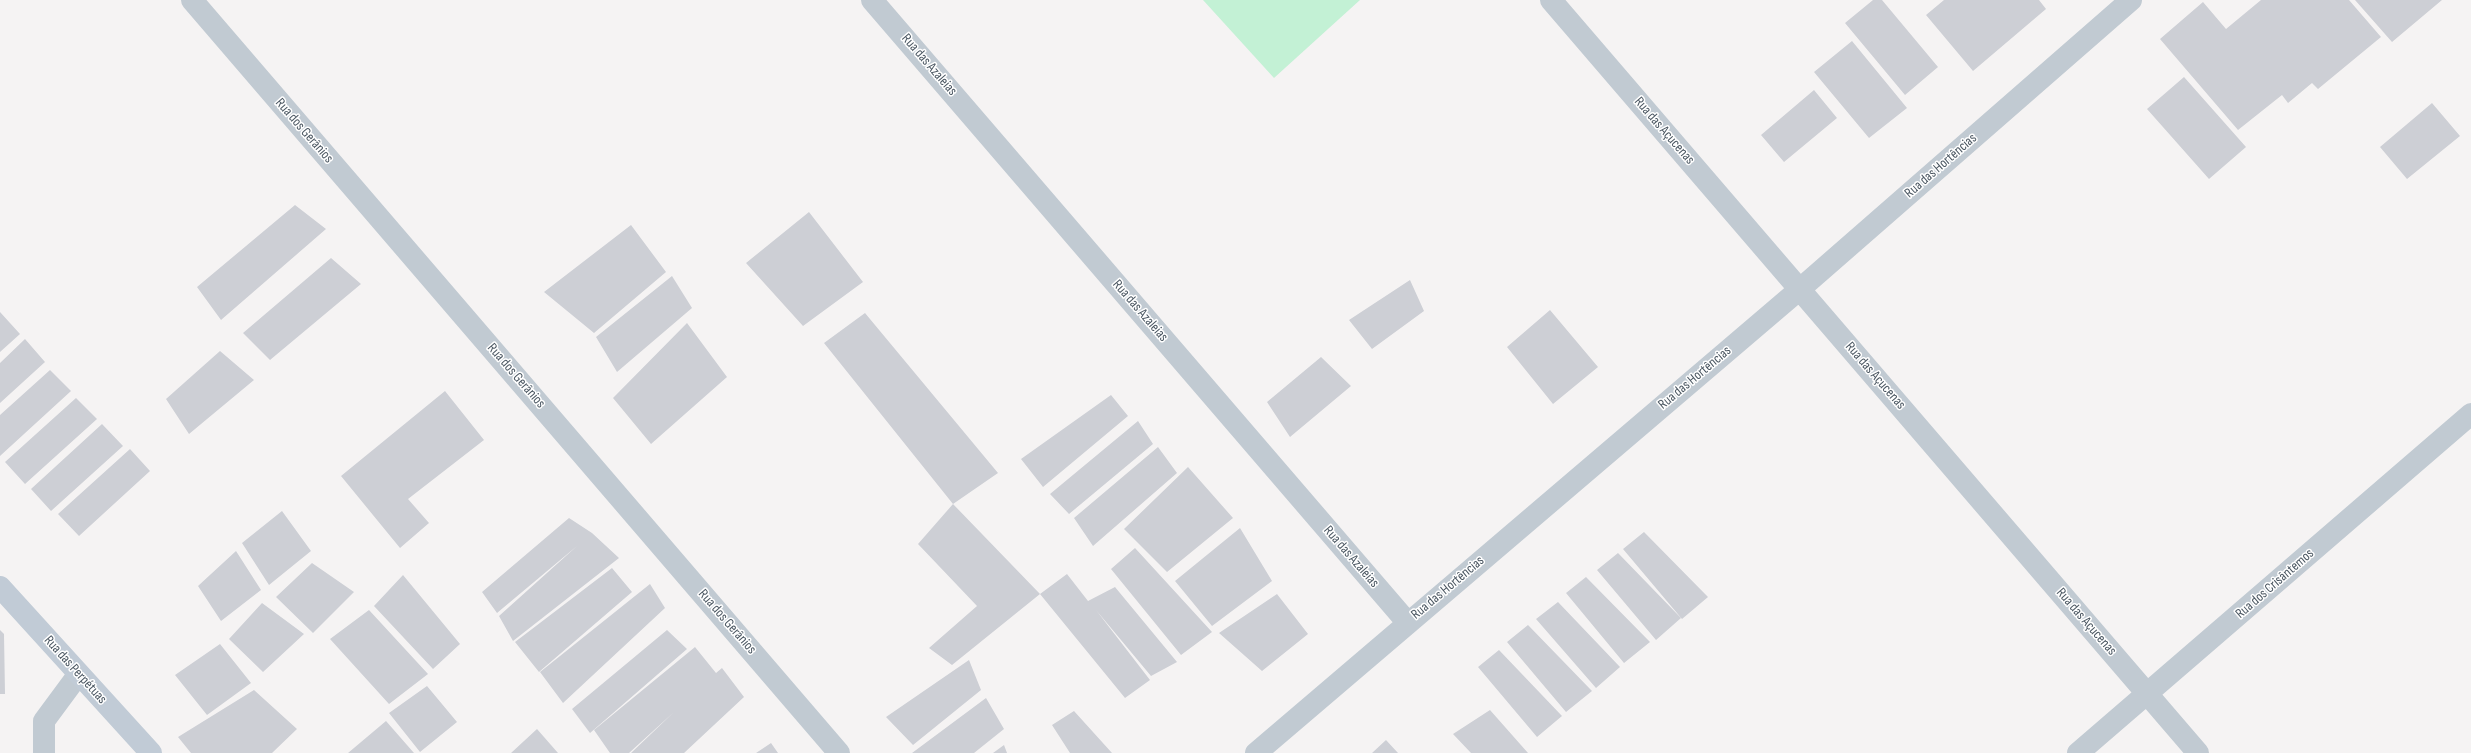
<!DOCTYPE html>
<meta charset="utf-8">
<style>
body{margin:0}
canvas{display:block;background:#f5f3f3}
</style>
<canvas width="2471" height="753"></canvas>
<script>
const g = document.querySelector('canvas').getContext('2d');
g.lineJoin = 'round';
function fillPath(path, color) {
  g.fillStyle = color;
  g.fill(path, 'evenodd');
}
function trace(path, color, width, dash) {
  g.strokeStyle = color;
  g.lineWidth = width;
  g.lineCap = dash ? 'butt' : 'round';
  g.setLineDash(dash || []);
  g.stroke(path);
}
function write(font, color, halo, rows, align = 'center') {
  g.font = font + ' "Sofia Sans Condensed",sans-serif';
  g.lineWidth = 3;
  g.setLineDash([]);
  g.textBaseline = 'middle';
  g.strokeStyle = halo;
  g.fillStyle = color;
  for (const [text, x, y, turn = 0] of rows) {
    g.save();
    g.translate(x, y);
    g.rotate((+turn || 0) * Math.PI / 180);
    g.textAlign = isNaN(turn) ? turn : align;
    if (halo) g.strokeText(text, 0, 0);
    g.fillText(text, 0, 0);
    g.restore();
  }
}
fillPath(new Path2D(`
 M 1203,0 L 1360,0 L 1274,78 Z`), '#c3f1d5');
fillPath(new Path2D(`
 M 1873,0 L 1882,0 L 1938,67 L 1905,95 L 1845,23 Z
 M 1944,0 L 2039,0 L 2046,9 L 1973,71 L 1926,15 Z
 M 2261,0 L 2349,0 L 2381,37 L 2318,89 L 2312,83 L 2288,103 L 2282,95 L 2238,130 L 2160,39 L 2203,2 L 2226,29 Z
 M 2355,0 L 2442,0 L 2392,42 Z
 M 1852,41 L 1907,108 L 1869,138 L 1814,72 Z
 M 2184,77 L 2246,147 L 2209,179 L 2147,109 Z
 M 1814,90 L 1837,118 L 1784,162 L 1761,135 Z
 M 2432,103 L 2460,136 L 2407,179 L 2380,147 Z
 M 295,205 L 326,229 L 221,320 L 197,287 Z
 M 809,212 L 863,282 L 803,326 L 746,263 Z
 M 631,225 L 666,272 L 594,333 L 544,292 Z
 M 331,258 L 361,284 L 270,360 L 243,333 Z
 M 672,276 L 692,308 L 617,372 L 596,337 Z
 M 1410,280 L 1424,311 L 1372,349 L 1349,320 Z
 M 1550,310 L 1598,367 L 1553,404 L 1507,347 Z
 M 0,312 L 20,334 L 0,352 Z
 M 865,313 L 998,473 L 953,504 L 824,343 Z
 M 687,323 L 727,377 L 651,444 L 613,398 Z
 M 25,339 L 45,362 L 0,403 L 0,363 Z
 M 220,351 L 254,380 L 189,434 L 166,399 Z
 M 1321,357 L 1351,386 L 1290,437 L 1267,402 Z
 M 50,370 L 71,391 L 0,456 L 0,415 Z
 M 445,391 L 484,440 L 408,499 L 429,523 L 400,548 L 341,476 Z
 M 1111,395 L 1128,416 L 1043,487 L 1021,459 Z
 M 76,398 L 97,419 L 25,484 L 5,462 Z
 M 1138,421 L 1153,444 L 1069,514 L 1050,494 Z
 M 102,424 L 123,446 L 51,511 L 31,489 Z
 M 1158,447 L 1177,473 L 1093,546 L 1074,518 Z
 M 130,449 L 150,471 L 79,536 L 58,514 Z
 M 1188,467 L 1233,518 L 1167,572 L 1124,529 Z
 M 953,504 L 1040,594 L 952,665 L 929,648 L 977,606 L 918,544 Z
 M 282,511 L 311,551 L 269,585 L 242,543 Z
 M 569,518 L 592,533 L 619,558 L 513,641 L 499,616 L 577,546 L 497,613 L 482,592 Z
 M 1240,528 L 1272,581 L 1212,626 L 1175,581 Z
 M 1644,532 L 1708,597 L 1682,619 L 1623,549 Z
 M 1135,548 L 1212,632 L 1181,655 L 1111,569 Z
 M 236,551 L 261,590 L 221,621 L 198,586 Z
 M 1618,553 L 1681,618 L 1656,640 L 1597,570 Z
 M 312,563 L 354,592 L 313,633 L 276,597 Z
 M 612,568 L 632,592 L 539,672 L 515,642 Z
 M 1067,574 L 1088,601 L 1115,587 L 1177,662 L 1151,676 L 1096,610 L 1150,680 L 1125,698 L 1040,594 Z
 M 403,575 L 460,644 L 433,669 L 374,606 Z
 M 1586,577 L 1650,642 L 1624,663 L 1566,593 Z
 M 650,584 L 665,608 L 563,703 L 540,672 Z
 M 1277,594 L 1308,634 L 1262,671 L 1219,633 Z
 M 1558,602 L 1620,667 L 1596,688 L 1536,619 Z
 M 262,603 L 304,634 L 263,672 L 229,639 Z
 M 369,610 L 428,674 L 389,704 L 330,639 Z
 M 1528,625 L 1592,691 L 1566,712 L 1507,642 Z
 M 0,630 L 4,634 L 5,694 L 0,694 Z
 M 667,630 L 687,649 L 590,733 L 572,709 Z
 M 220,644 L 251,683 L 207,715 L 175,675 Z
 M 695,647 L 716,673 L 722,668 L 744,697 L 684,753 L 631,753 L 674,712 L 629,753 L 610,753 L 594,730 Z
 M 1499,650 L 1562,716 L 1537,737 L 1478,667 Z
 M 969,660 L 981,690 L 913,745 L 886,717 Z
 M 427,686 L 457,722 L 420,752 L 389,713 Z
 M 254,690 L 297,729 L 272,753 L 191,753 L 178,737 Z
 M 986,698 L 1004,729 L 974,753 L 912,753 Z
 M 1490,710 L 1528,753 L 1471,753 L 1453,734 Z
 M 1074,711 L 1112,753 L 1070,753 L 1052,725 Z
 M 386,721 L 414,753 L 348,753 Z
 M 537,729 L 558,753 L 511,753 Z
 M 1386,740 L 1398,753 L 1372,753 Z
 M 771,743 L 778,753 L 756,753 Z
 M 1004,745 L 1007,753 L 993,753 Z`), '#cdcfd5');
trace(new Path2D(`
 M 192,0 L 839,753
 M 872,0 L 1407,622
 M 1551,0 L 2198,753
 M 44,753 L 44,721 L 78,675
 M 1256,753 L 1800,289 L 2131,0
 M 2078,753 L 2471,414`), '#c1cad2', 22);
trace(new Path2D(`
 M 0,587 L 151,753`), '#c1cbd6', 22);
write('14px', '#4a5661', '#fff', [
 ["Rua das Azaleias",929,65,49],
 ["Rua dos Gerânios",304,131,49],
 ["Rua das Açucenas",1664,131,49],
 ["Rua das Hortências",1941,166,-41],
 ["Rua das Azaleias",1140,311,49],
 ["Rua dos Gerânios",516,376,49],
 ["Rua das Açucenas",1875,376,49],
 ["Rua das Hortências",1695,378,-40],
 ["Rua das Azaleias",1351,557,49],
 ["Rua dos Crisântemos",2275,584,-41],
 ["Rua das Hortências",1448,588,-40],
 ["Rua dos Gerânios",727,622,49],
 ["Rua das Açucenas",2086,622,49],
 ["Rua das Perpétuas",75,670,48]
]);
</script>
